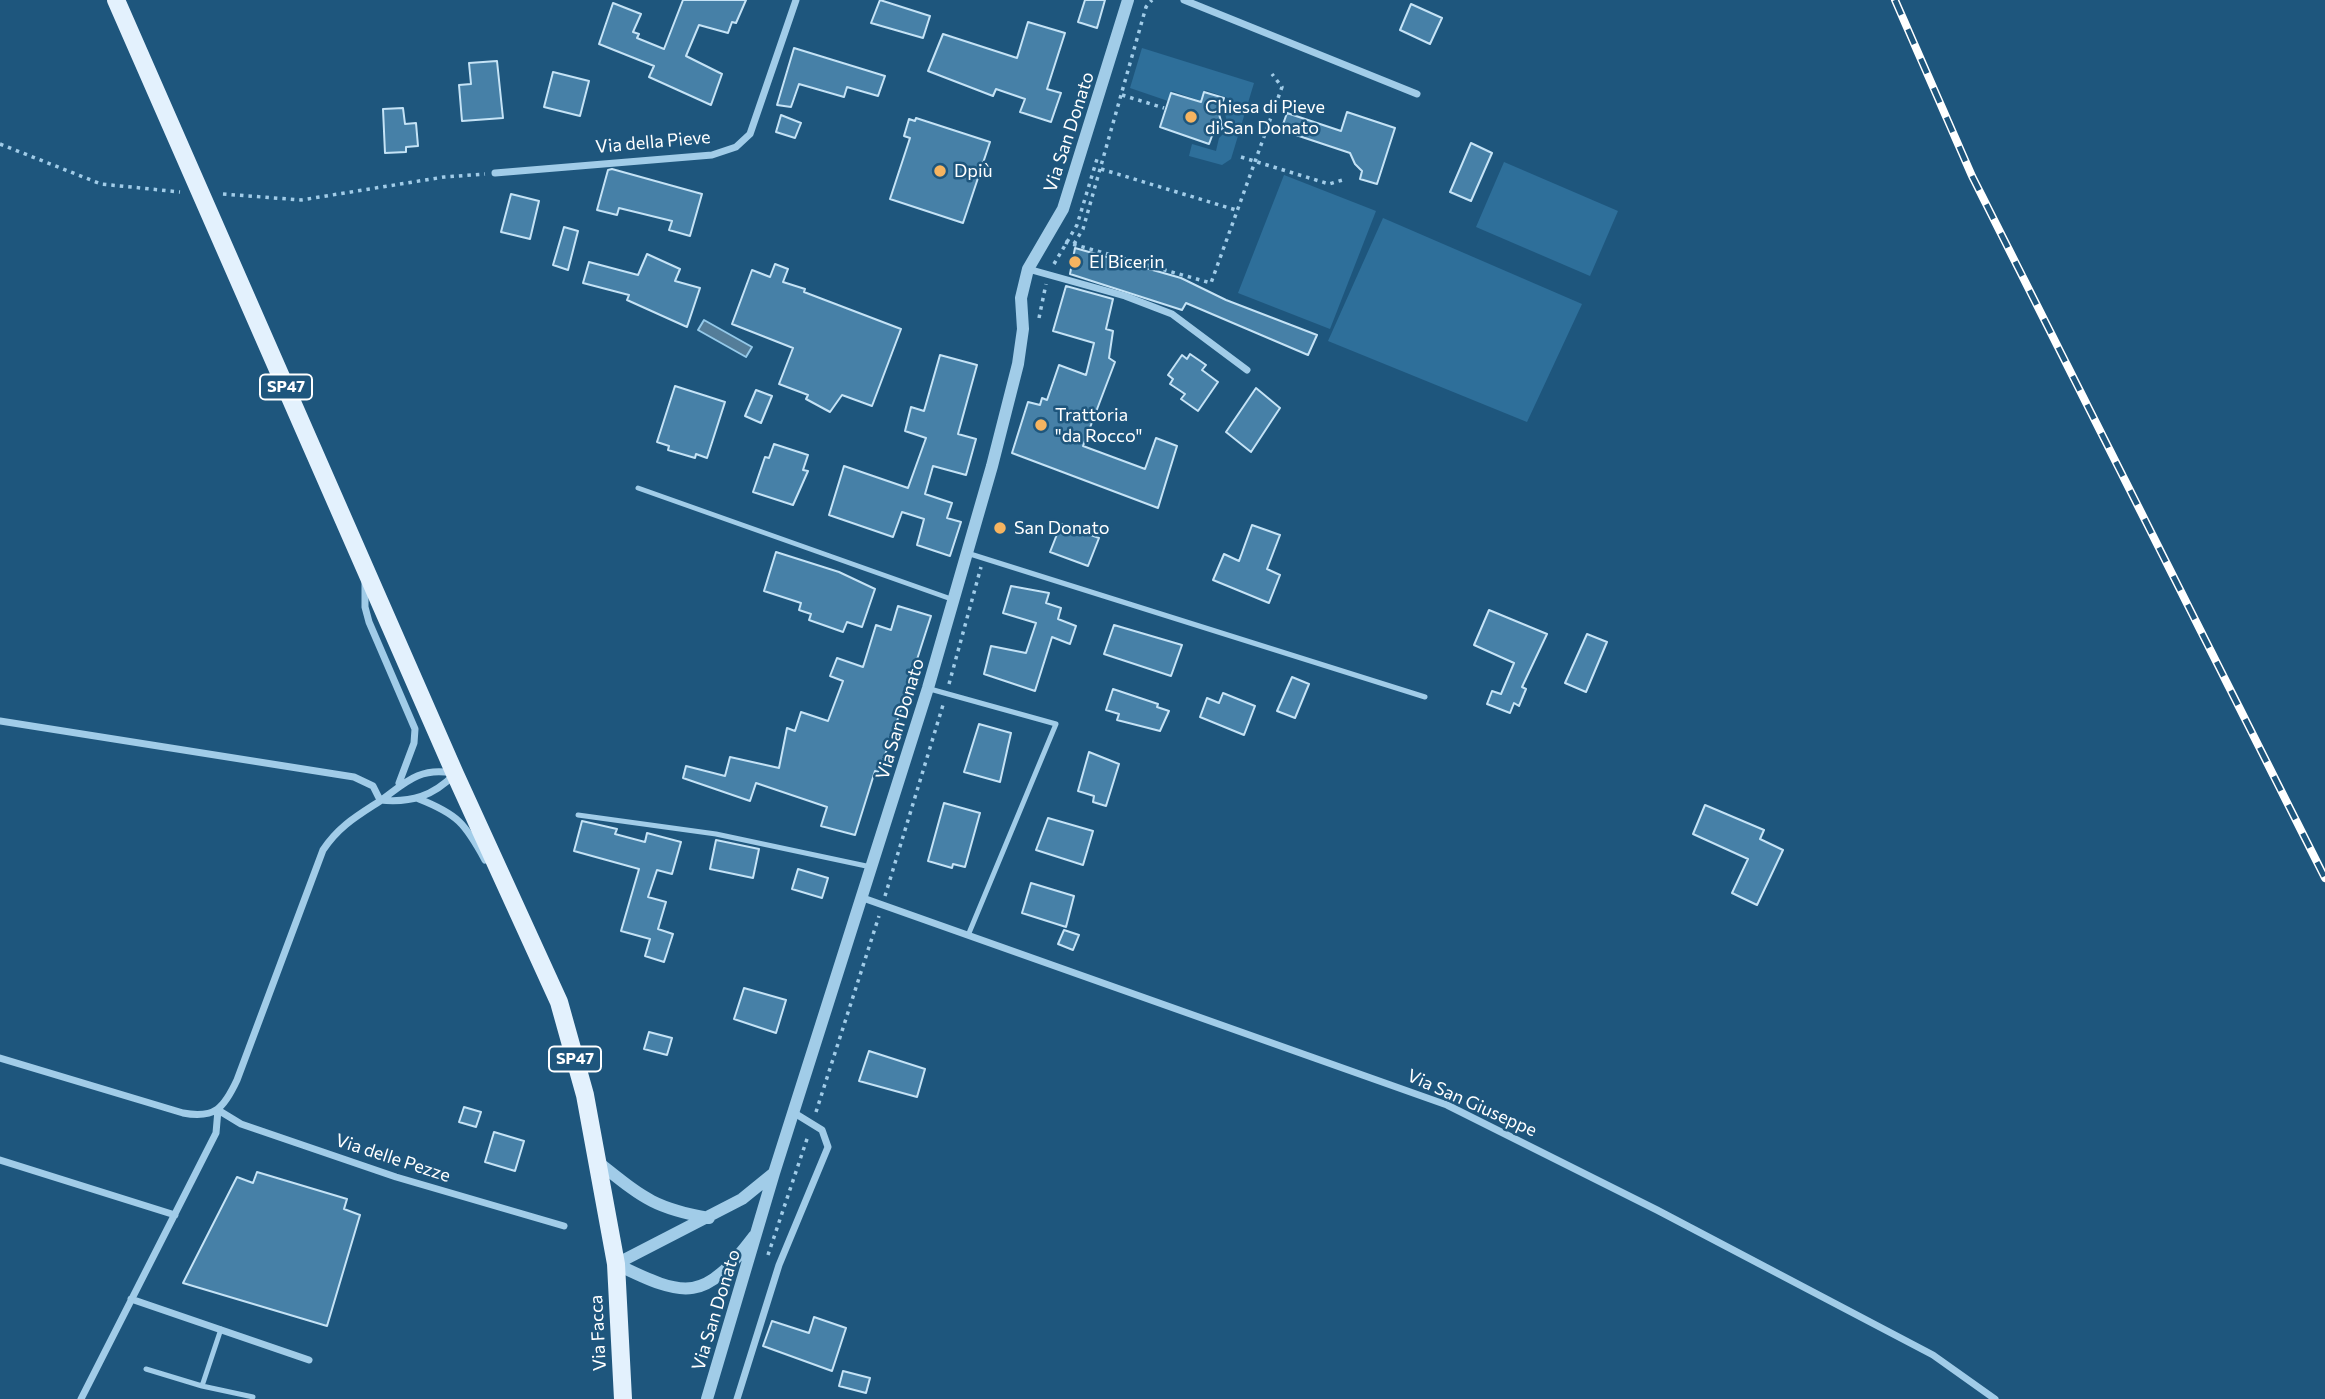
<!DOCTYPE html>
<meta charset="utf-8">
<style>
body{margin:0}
canvas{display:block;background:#1e567d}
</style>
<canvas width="2325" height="1399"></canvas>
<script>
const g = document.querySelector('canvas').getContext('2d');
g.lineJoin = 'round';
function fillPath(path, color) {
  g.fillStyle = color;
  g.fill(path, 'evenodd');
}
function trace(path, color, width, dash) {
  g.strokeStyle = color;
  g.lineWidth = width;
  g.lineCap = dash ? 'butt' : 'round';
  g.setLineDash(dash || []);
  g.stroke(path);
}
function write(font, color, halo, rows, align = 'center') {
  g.font = font + ' Commissioner,sans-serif';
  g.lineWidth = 5;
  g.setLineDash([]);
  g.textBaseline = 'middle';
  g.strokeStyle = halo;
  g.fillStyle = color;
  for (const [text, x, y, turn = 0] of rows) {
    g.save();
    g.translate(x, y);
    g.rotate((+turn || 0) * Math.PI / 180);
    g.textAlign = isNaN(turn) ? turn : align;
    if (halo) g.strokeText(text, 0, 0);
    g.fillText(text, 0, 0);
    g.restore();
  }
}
fillPath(new Path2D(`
 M 1142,48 L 1254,83 L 1231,159 L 1222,165 L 1189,156 L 1192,144 L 1216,151 L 1219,138 L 1229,128 L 1225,114 L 1228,98 L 1205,90 L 1201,101 L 1172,91 L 1168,101 L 1130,88 Z
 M 1504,162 L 1618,211 L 1590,276 L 1476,227 Z
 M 1284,175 L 1376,211 L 1330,329 L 1238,293 Z
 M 1383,218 L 1582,304 L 1527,422 L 1328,341 Z`), '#2e6f9a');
const water = new Path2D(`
 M 704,320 L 752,347 L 746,357 L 698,330 Z`);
fillPath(water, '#547d99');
trace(water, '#94c9e9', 2);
const building = new Path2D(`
 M 683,0 L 746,0 L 736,23 L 732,22 L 728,33 L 699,25 L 686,56 L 722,74 L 711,105 L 649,77 L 654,66 L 599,44 L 613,3 L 641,14 L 633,32 L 639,34 L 637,38 L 664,49 Z
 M 880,0 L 930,16 L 923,38 L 871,23 Z
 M 1085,0 L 1105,0 L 1097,28 L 1078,22 Z
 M 1411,4 L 1442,18 L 1430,44 L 1400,30 Z
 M 1028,22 L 1065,33 L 1047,89 L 1061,93 L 1051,122 L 1020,112 L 1025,99 L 996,89 L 993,96 L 928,71 L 943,34 L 1017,58 Z
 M 794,48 L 885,76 L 878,96 L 847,87 L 844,97 L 799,84 L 791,107 L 777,105 Z
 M 497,61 L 503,118 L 462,121 L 459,85 L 471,84 L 469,63 Z
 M 553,72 L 589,81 L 580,116 L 544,107 Z
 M 1204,92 L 1224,98 L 1219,114 L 1223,128 L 1212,136 L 1209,144 L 1160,127 L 1171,93 L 1201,102 Z
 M 403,108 L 405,124 L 416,123 L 418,146 L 406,147 L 406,152 L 385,153 L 383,109 Z
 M 1347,112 L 1395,128 L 1377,184 L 1360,179 L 1362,171 L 1355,164 L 1350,153 L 1281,130 L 1287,113 L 1341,131 Z
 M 781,115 L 801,123 L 795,138 L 776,132 Z
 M 916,118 L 990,142 L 963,223 L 890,199 L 910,138 L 904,136 L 909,119 L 915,121 Z
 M 1471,143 L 1492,153 L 1471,201 L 1450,192 Z
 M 612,169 L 702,194 L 690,236 L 669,230 L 672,221 L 619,208 L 617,215 L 597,210 L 608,170 Z
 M 511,194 L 539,201 L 530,239 L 501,232 Z
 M 564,227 L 578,231 L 568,270 L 553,265 Z
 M 1075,248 L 1181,278 L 1226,300 L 1317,335 L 1308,355 L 1186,303 L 1182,310 L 1070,274 Z
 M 647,254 L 680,269 L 675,281 L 700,288 L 687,327 L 627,300 L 629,295 L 583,283 L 589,262 L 638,275 Z
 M 775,264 L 788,269 L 783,282 L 805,289 L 804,292 L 901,329 L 872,406 L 842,395 L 830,412 L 806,399 L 808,395 L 779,384 L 793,348 L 732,324 L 752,270 L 770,277 Z
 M 1066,286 L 1113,299 L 1106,329 L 1113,331 L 1109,358 L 1115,362 L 1083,446 L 1145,469 L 1156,438 L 1177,446 L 1158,508 L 1012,453 L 1028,402 L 1040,405 L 1042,398 L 1047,400 L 1059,365 L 1086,375 L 1094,343 L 1053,331 Z
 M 1190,354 L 1206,365 L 1202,370 L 1218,382 L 1198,411 L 1181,399 L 1185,394 L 1170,384 L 1173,379 L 1168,375 L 1182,355 L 1187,359 Z
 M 940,355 L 977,365 L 958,434 L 976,439 L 966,475 L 933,466 L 925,494 L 952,503 L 947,518 L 961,522 L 950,556 L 917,545 L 924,519 L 902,512 L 893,537 L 829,515 L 844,466 L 908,488 L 926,438 L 905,431 L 911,407 L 924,411 Z
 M 675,386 L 725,402 L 707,458 L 696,454 L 695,458 L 668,450 L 669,446 L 657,442 Z
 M 1256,388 L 1280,408 L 1251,452 L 1226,432 Z
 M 756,390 L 772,396 L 761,423 L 745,416 Z
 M 774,444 L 808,455 L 803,470 L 808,471 L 793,505 L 753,492 L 765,457 L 769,458 Z
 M 1061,524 L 1099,538 L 1088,566 L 1050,552 Z
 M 1252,525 L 1280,535 L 1267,569 L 1280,575 L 1269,603 L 1213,580 L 1224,554 L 1239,561 Z
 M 776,552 L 839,572 L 875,589 L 862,627 L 847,622 L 843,632 L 809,620 L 811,614 L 799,610 L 801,603 L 764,591 Z
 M 1011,586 L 1049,593 L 1046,603 L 1061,608 L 1058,619 L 1076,626 L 1070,644 L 1052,637 L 1035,691 L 984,674 L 991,646 L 1026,653 L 1036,623 L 1003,613 Z
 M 898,606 L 931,616 L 892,737 L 878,772 L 875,771 L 855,835 L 821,826 L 827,807 L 756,783 L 750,801 L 683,778 L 686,766 L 725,776 L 730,757 L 779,768 L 787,728 L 795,731 L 801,712 L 828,721 L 843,681 L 830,676 L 837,658 L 863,667 L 876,625 L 891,630 Z
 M 1489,610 L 1547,634 L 1522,687 L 1526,689 L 1519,706 L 1514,703 L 1510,713 L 1487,704 L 1492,691 L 1501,694 L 1514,663 L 1474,645 Z
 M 1114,625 L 1182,645 L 1171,676 L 1104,654 Z
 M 1587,634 L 1607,642 L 1586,692 L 1565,683 Z
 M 1292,677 L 1309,684 L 1295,718 L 1277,711 Z
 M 1113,689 L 1158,704 L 1157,707 L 1169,711 L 1160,731 L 1117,720 L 1119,714 L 1106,710 Z
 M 1223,693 L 1255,706 L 1244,735 L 1200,717 L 1207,698 L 1219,703 Z
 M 979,724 L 1011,733 L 1000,782 L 964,772 Z
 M 1089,752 L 1119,764 L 1106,806 L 1093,802 L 1094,796 L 1078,791 Z
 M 944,803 L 980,813 L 965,867 L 953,864 L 952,868 L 928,861 Z
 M 1705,805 L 1764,830 L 1760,839 L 1783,850 L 1757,905 L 1732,893 L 1748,859 L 1693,834 Z
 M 1048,818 L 1093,831 L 1083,865 L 1036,850 Z
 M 582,821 L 617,829 L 615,834 L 645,842 L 647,833 L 681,842 L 672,874 L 657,870 L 648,897 L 666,902 L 658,929 L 673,934 L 664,962 L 645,956 L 650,939 L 621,931 L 639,869 L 574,851 Z
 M 716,840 L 759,849 L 753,878 L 710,869 Z
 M 798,869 L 828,878 L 822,898 L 792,889 Z
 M 1031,883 L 1074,896 L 1066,927 L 1022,913 Z
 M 1064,930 L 1079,935 L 1073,950 L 1058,944 Z
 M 744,988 L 786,1000 L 776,1033 L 734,1019 Z
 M 649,1032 L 672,1038 L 667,1055 L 644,1049 Z
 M 869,1051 L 925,1069 L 917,1097 L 859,1081 Z
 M 464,1107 L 481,1112 L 476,1127 L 459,1122 Z
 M 494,1132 L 524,1141 L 515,1171 L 485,1162 Z
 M 257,1172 L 347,1199 L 344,1209 L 360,1215 L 327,1326 L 183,1283 L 237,1177 L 253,1183 Z
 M 814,1317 L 846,1328 L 832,1371 L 763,1346 L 772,1321 L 809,1333 Z
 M 843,1371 L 870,1378 L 866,1393 L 839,1386 Z`);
fillPath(building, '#4680a7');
trace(building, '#c5e3f6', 2);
trace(new Path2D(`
 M 1122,95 L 1164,108
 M 0,144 L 101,184 L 180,192
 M 1241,157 L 1329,184 L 1346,179
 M 1101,169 L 1236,210
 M 223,194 L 301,200 L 444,177 L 485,174
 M 1065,242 L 1211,283 L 1282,87 L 1272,74
 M 1074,244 L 1083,229 L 1146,7 L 1152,0
 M 1054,264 L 1077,225 L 1097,159
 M 1039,318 L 1046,284
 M 949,684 L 981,567
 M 885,896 L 943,705
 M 816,1112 L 879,916
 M 768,1255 L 808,1136`), '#a1cce8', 3.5, [3.5, 5]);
trace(new Path2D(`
 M 638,488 L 954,600
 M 967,553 L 1425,697
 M 930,689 L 1056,724 L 969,933
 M 578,815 L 716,834 L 871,867
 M 146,1369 L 202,1386 L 253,1397
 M 202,1386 L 221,1329`), '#a1cce8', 5);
trace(new Path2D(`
 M 1184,0 L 1417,94
 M 495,173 L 712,155 L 736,147 L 750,134 L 796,0
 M 1028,269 L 1125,296 L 1172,314 L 1247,370
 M 365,578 L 365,607 L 369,622 L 415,729 L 414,743 L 399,783
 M 0,721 L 354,777 L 373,786 L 380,800
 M 419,799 C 457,814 465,823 485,860
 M 380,800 C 412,803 433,796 455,774
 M 863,898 L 1447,1105 L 1657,1210 L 1933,1355 L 1995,1399
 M 0,1058 L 183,1113 C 215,1119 224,1108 237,1080 L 323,850 C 339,826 357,816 380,801 C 405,783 419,767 452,773
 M 218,1110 L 241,1124 L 396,1177 L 564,1226
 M 0,1160 L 175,1215
 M 131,1299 L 309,1360
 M 81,1399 L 216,1133 L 218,1110
 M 737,1399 L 779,1265 L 828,1147 L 822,1130 L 796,1114`), '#a1cce8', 7);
trace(new Path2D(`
 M 599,1163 C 642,1197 653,1208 709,1218
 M 616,1264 L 742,1199 L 774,1173
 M 616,1264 C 687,1299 704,1302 754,1236
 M 707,1399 L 774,1173 L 928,688 L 992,466 L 1018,364 L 1023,329 L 1021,298 L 1028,269 L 1063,209 L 1128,0`), '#a1cce8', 12);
trace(new Path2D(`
 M 116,0 L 455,774 L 559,1002 L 585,1095 L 616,1264 L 623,1399`), '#e3f1fd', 18);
const rail = new Path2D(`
 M 1895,0 L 1972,176 L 2325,878`);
trace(rail, '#fff', 8);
trace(rail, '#1e567d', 5, [16]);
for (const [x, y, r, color] of [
 [1191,117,7,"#f6b460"],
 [940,171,7,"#f6b460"],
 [1075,262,7,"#f6b460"],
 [1041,425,7,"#f6b460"],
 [1000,528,7,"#f6b460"]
]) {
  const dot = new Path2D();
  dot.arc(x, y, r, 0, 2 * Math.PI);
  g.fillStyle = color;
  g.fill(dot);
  trace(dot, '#1e567d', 2.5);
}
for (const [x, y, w] of [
 [286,387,52],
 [575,1059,52]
]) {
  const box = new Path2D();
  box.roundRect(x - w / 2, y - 12.5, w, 25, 5);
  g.fillStyle = '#1e567d';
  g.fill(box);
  trace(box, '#fff', 2);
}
write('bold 16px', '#fff', null, [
 ["SP47",286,387],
 ["SP47",575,1059]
]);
write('18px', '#fff', '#1e567d', [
 ["Chiesa di Pieve",1205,107],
 ["di San Donato",1205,128],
 ["Dpiù",954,171],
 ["El Bicerin",1089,262],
 ["Trattoria",1055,415],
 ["\"da Rocco\"",1055,436],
 ["San Donato",1014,528]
], 'left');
write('18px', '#fff', '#1e567d', [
 ["Via San Donato",1069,132,-72],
 ["Via della Pieve",653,142,-5],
 ["Via San Donato",900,719,-73],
 ["Via San Giuseppe",1472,1103,24],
 ["Via delle Pezze",393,1158,18],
 ["Via San Donato",716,1310,-73],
 ["Via Facca",598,1333,-93]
]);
</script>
